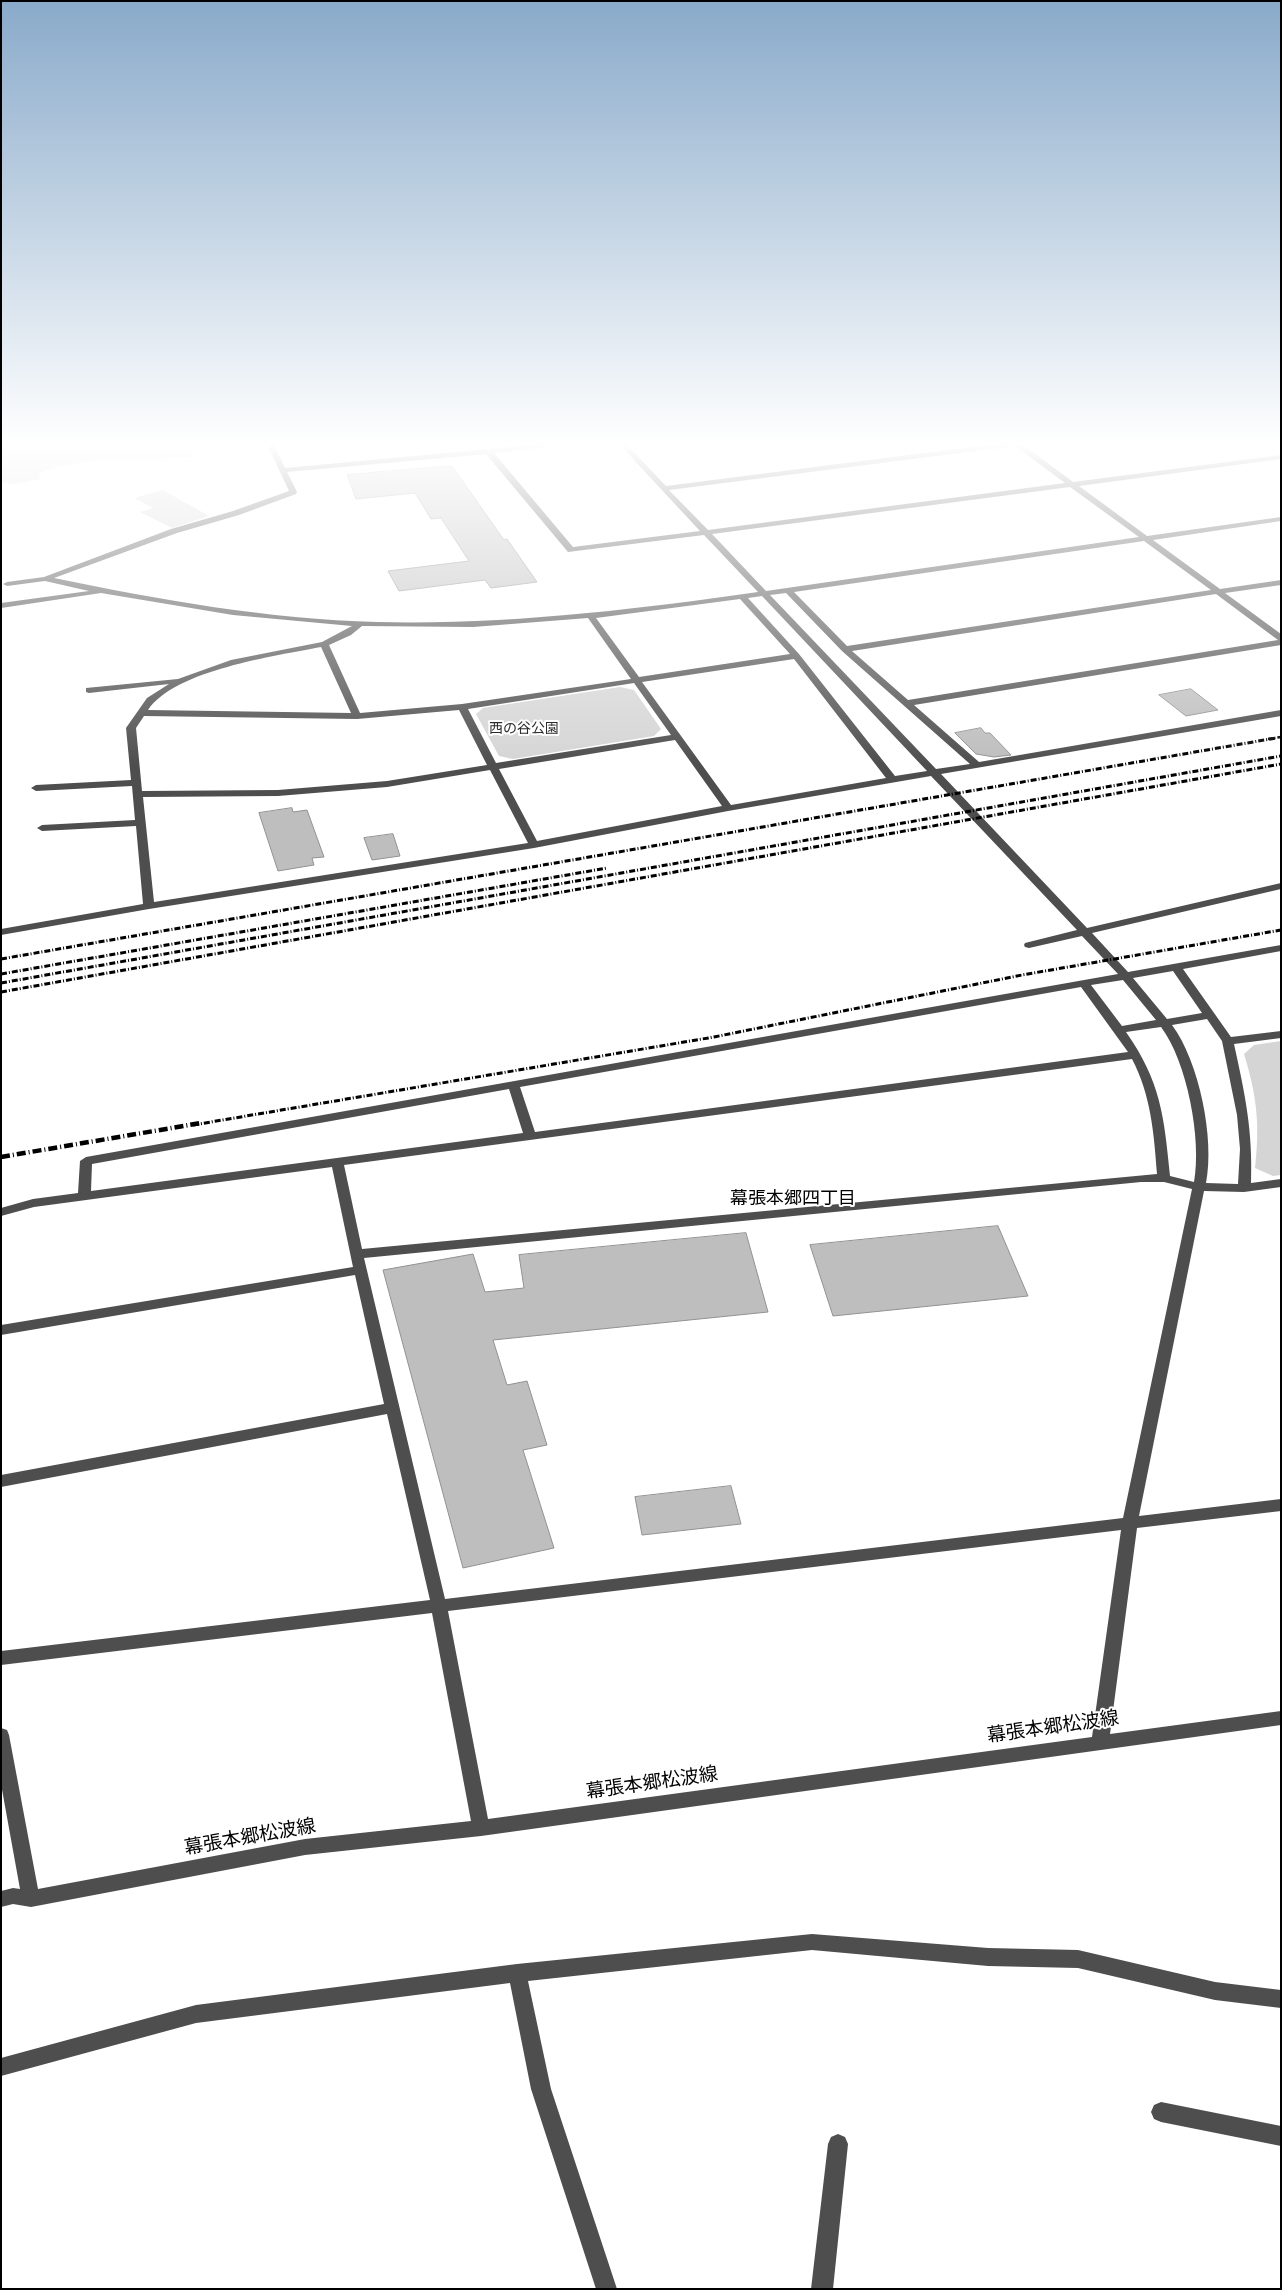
<!DOCTYPE html>
<meta charset="utf-8">
<style>
body{margin:0}
#map{position:relative;width:1282px;height:2290px;overflow:hidden;background:#fff;font-family:Inter,sans-serif}
canvas{display:block}
.frame{position:absolute;inset:0;border:2px solid #000;pointer-events:none}
</style>
<div id="map">
<canvas width="1282" height="2290"></canvas>
<div class="frame"></div>
</div>
<script>
const g = document.querySelector('canvas').getContext('2d');
g.lineJoin = 'round';
function fillPath(path, color) {
  g.fillStyle = color;
  g.fill(path, 'evenodd');
}
function trace(path, color, width, dash) {
  g.strokeStyle = color;
  g.lineWidth = width;
  g.lineCap = dash ? 'butt' : 'round';
  g.setLineDash(dash || []);
  g.stroke(path);
}
function write(font, color, halo, rows, align = 'center') {
  g.font = font + ' Inter,"Noto Sans JP",sans-serif';
  g.lineWidth = 4;
  g.setLineDash([]);
  g.textBaseline = 'middle';
  g.strokeStyle = halo;
  g.fillStyle = color;
  for (const [text, x, y, turn = 0] of rows) {
    g.save();
    g.translate(x, y);
    g.rotate((+turn || 0) * Math.PI / 180);
    g.textAlign = isNaN(turn) ? turn : align;
    if (halo) g.strokeText(text, 0, 0);
    g.fillText(text, 0, 0);
    g.restore();
  }
}
fillPath(new Path2D(`
 M 1,444 L 191,444 L 193,457 C 138,462 93,453 39,473 L 40,479 L 15,484 L 1,482 Z
 M 163,490 L 209,516 L 172,528 L 140,512 L 153,508 L 134,498 Z
 M 620,687 L 634,690 L 661,729 L 654,736 L 513,759 L 499,756 L 476,714 L 483,708 Z
 M 1281,1041 L 1281,1175 L 1273,1176 L 1255,1168 C 1260,1125 1257,1096 1244,1054 L 1254,1045 Z`), '#d5d5d5');
const building = new Path2D(`
 M 452,466 L 504,540 L 507,539 L 537,582 L 491,588 L 485,580 L 399,591 L 388,571 L 469,561 L 441,518 L 431,519 L 415,493 L 356,499 L 347,475 Z
 M 1191,689 L 1218,710 L 1186,716 L 1159,695 Z
 M 981,728 L 985,733 L 990,733 L 1011,755 L 994,757 L 976,754 L 955,733 Z
 M 292,808 L 293,812 L 307,810 L 324,857 L 312,858 L 314,865 L 278,871 L 259,813 Z
 M 393,834 L 400,856 L 372,860 L 364,838 Z
 M 998,1226 L 1028,1296 L 833,1316 L 810,1245 Z
 M 746,1233 L 768,1312 L 493,1340 L 507,1385 L 527,1381 L 547,1445 L 523,1450 L 554,1548 L 463,1568 L 383,1270 L 473,1254 L 485,1292 L 524,1288 L 519,1255 Z
 M 731,1486 L 741,1524 L 642,1535 L 635,1497 Z`);
fillPath(building, '#bebebe');
trace(building, '#929292', 1);
fillPath(new Path2D(`
 M 267,444 L 274,444 L 285,468 L 541,444 L 571,444 L 494,453 L 573,547 L 700,531 L 619,444 L 626,444 L 666,486 L 994,444 L 1022,444 L 1073,482 L 1281,455 L 1281,459 L 1079,486 L 1147,536 L 1281,517 L 1281,521 L 1153,540 L 1220,589 L 1281,580 L 1281,585 L 1225,593 L 1281,634 L 1281,645 L 914,705 L 979,762 L 1281,710 L 1281,716 L 941,774 L 1087,928 L 1281,883 L 1281,889 L 1092,933 L 1128,972 L 1281,945 L 1281,951 L 1183,969 L 1231,1037 L 1281,1031 L 1281,1038 L 1234,1044 C 1245,1094 1253,1131 1251,1183 L 1281,1179 L 1281,1187 L 1244,1192 L 1204,1191 L 1139,1516 L 1281,1499 L 1281,1511 L 1137,1528 L 1110,1734 L 1281,1711 L 1281,1725 L 481,1836 L 305,1855 L 31,1907 L 13,1904 L 1,1907 L 1,1891 L 13,1888 L 20,1889 L 1,1784 L 1,1728 L 7,1730 L 9,1735 L 38,1889 L 305,1839 L 471,1821 L 432,1613 L 1,1665 L 1,1651 L 430,1600 L 387,1414 L 1,1487 L 1,1475 L 384,1404 L 355,1275 L 1,1335 L 1,1325 L 353,1267 L 332,1167 L 34,1207 L 1,1216 L 1,1208 L 33,1199 L 78,1193 L 80,1161 L 86,1157 L 1118,974 L 1082,936 L 1029,948 L 1025,947 L 1024,945 L 1025,943 L 1077,930 L 931,776 L 728,811 L 534,848 L 149,909 L 1,935 L 1,929 L 143,904 L 136,826 L 42,831 L 37,828 L 42,825 L 135,820 L 132,786 L 36,791 L 31,788 L 36,785 L 131,780 L 126,728 L 147,698 L 169,684 L 89,693 L 86,692 L 86,688 L 178,679 L 231,660 L 322,642 L 352,626 L 233,615 L 101,593 L 1,608 L 1,603 L 89,591 L 45,581 L 7,586 L 3,584 L 7,582 L 44,577 L 171,529 L 233,511 L 289,491 ZM 1015,446 L 1065,483 L 708,530 L 669,490 ZM 486,454 L 568,552 L 704,535 L 758,592 C 632,610 505,625 377,622 C 268,619 160,600 54,578 L 177,533 L 239,515 L 296,494 L 297,492 L 287,472 ZM 1070,487 L 1139,537 L 766,591 L 712,534 ZM 1144,541 L 1211,590 L 847,646 L 794,592 ZM 786,593 L 842,651 L 970,764 L 936,769 L 770,595 ZM 1216,594 L 1278,640 L 908,700 L 852,651 ZM 762,596 L 927,771 L 895,776 L 799,654 L 748,598 ZM 740,599 L 790,654 L 639,677 L 596,618 ZM 588,618 L 631,679 L 462,704 L 360,713 L 329,645 L 351,635 L 362,626 L 473,627 ZM 321,647 L 351,713 L 148,710 C 175,670 275,656 321,647 ZM 794,659 L 886,778 L 731,805 L 642,682 ZM 634,683 L 671,735 L 496,763 L 468,709 ZM 459,710 L 487,765 L 387,781 L 278,790 L 142,791 L 136,728 L 144,716 L 357,719 ZM 675,740 L 722,806 L 537,841 L 499,769 ZM 490,770 L 528,843 L 154,902 L 143,797 L 278,796 L 387,787 ZM 1173,971 L 1202,1013 L 1167,1019 L 1133,978 ZM 1123,980 L 1156,1020 L 1122,1026 L 1091,985 ZM 1081,987 L 1128,1052 L 535,1132 L 520,1087 ZM 1207,1019 L 1222,1041 L 1237,1115 L 1240,1149 L 1238,1184 L 1206,1183 C 1215,1139 1199,1061 1172,1025 ZM 1161,1027 C 1187,1061 1202,1140 1194,1182 L 1170,1176 C 1164,1116 1161,1082 1126,1032 ZM 1132,1059 C 1151,1095 1154,1134 1157,1174 L 362,1249 L 344,1165 ZM 509,1089 L 523,1133 L 91,1191 L 92,1164 ZM 1141,1182 L 1164,1182 L 1192,1189 L 1123,1518 L 445,1599 L 364,1258 ZM 1121,1530 L 1092,1737 L 488,1819 L 448,1611 Z
 M 812,1934 L 988,1948 L 1078,1950 L 1215,1982 L 1281,1990 L 1281,2008 L 1215,2000 L 1078,1968 L 988,1966 L 812,1950 L 528,1981 L 551,2089 L 617,2289 L 596,2289 L 531,2089 L 510,1983 L 196,2023 L 1,2076 L 1,2058 L 196,2005 L 517,1964 Z
 M 1161,2102 L 1281,2126 L 1281,2146 L 1161,2122 L 1154,2119 L 1151,2112 L 1154,2105 Z
 M 838,2134 L 845,2137 L 848,2144 L 833,2289 L 811,2289 L 828,2144 L 831,2137 Z`), '#4e4e4e');
trace(new Path2D(`
 M 1268,739 L 1281,737`), '#000', 2.5, [5, 2, 0.5, 2]);
trace(new Path2D(`
 M 1,959 L 1276,738
 M 1,974 L 607,868
 M 1,983 L 1281,756
 M 1,992 L 1281,764
 M 193,1125 L 714,1037 L 1022,975 L 1281,930`), '#000', 3, [6, 2, 1, 2]);
trace(new Path2D(`
 M 1,1157 L 201,1123`), '#000', 4.5, [9, 3, 1, 3]);
const sky = g.createLinearGradient(0, 0, 0, 765);
sky.addColorStop(0, '#89aaca');
sky.addColorStop(0.58, '#fff');
sky.addColorStop(1, '#ffffff00');
g.fillStyle = sky;
g.fillRect(0, 0, 1282, 765);
write('14px', '#2c2c2c', '#fff', [
 ["西の谷公園",524,729]
]);
write('18px', '#000', '#fff', [
 ["幕張本郷四丁目",793,1199]
]);
write('19px', '#000', '#fff', [
 ["幕張本郷松波線",1053,1727,-8],
 ["幕張本郷松波線",652,1783,-8],
 ["幕張本郷松波線",250,1837,-10]
]);
</script>
